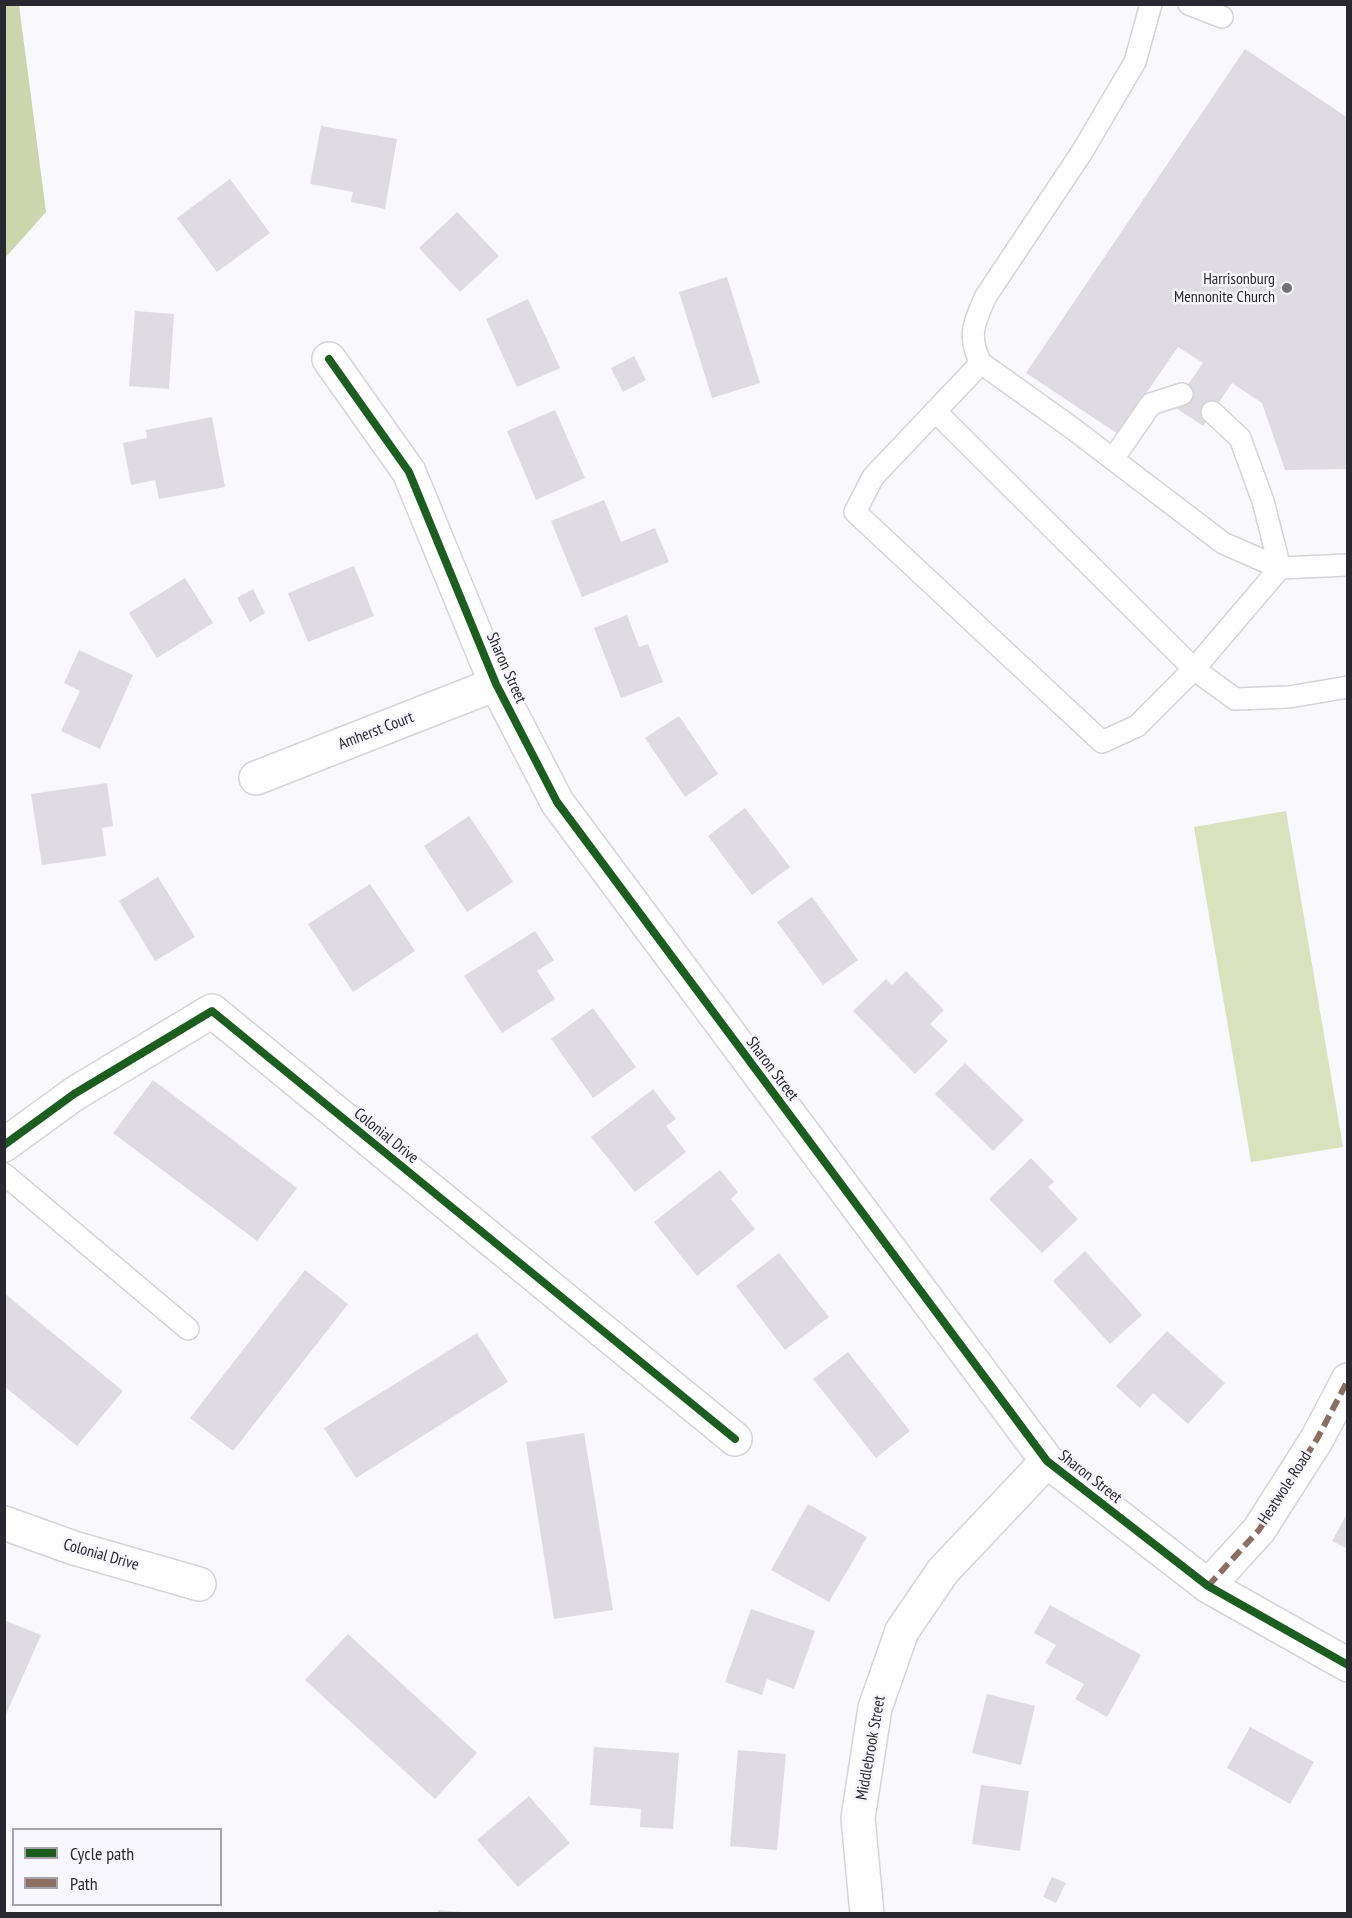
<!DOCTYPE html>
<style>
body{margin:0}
#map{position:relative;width:1352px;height:1918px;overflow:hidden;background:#f9f8fc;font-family:"PT Sans Narrow",sans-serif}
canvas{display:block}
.frame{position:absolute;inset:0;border:6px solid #29272f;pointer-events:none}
.legend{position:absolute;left:12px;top:1828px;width:210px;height:78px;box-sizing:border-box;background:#f8f6fe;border:2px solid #a5a3ab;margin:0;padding:8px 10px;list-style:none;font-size:18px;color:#29272f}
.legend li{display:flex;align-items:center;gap:12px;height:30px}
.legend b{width:30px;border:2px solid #a5a3ab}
</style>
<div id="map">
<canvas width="1352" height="1918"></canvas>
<div class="frame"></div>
<ul class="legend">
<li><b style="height:8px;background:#1b5e20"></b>Cycle path</li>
<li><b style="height:8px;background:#8d6e63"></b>Path</li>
</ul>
</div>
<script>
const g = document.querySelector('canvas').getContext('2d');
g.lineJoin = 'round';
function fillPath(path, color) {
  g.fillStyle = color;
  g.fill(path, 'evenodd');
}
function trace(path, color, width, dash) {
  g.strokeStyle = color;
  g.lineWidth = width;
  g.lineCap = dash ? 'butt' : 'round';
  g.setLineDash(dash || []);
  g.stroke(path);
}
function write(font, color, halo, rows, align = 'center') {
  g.font = font + ' "PT Sans Narrow",sans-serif';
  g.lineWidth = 5;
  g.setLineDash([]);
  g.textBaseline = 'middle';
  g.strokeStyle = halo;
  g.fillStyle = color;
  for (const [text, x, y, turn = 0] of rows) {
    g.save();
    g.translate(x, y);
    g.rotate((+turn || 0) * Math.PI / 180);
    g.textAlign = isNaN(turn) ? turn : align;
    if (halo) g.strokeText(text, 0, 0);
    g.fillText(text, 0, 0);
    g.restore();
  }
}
fillPath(new Path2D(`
 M 1286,811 L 1343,1147 L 1251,1162 L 1194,827 Z`), '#d9e1bd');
fillPath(new Path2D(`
 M 5,4 L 19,5 L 46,212 L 5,258 Z`), '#cdd5ad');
fillPath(new Path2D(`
 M 1245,49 L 1348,118 L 1348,469 L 1285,470 L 1262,403 L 1232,383 L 1203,426 L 1173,406 L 1203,363 L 1178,347 L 1118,434 L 1026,373 Z
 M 321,126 L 397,139 L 385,209 L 351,202 L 353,192 L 310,184 Z
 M 230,179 L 270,233 L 217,272 L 177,218 Z
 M 457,212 L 499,256 L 460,292 L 419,248 Z
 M 727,277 L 760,383 L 712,398 L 679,292 Z
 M 528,299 L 560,368 L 517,387 L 486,319 Z
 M 135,311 L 174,314 L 169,389 L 129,386 Z
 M 634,356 L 646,380 L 623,392 L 611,368 Z
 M 555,410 L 585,478 L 536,500 L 507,431 Z
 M 212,417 L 225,487 L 159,499 L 155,480 L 131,485 L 123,443 L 147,438 L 146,430 Z
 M 604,500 L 621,542 L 655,528 L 669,562 L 582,597 L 551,521 Z
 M 354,566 L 374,616 L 308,642 L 288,593 Z
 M 185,578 L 213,623 L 157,658 L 129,613 Z
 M 253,589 L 265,613 L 250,622 L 237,598 Z
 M 627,615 L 639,647 L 648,644 L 663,682 L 621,698 L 594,628 Z
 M 79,650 L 133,675 L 100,749 L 61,731 L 80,691 L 64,683 Z
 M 679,716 L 718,774 L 685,797 L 645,738 Z
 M 107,783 L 113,826 L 102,828 L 106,856 L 42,865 L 31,794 Z
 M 745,808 L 790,867 L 752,895 L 708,836 Z
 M 469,816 L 513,882 L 467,912 L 424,846 Z
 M 158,877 L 195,937 L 155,961 L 119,901 Z
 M 370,884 L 415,951 L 353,992 L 308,924 Z
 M 812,897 L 858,960 L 823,985 L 777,922 Z
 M 535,931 L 554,960 L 537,971 L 555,999 L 502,1033 L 464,976 Z
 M 906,971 L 944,1010 L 930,1024 L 948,1041 L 915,1074 L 853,1011 L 886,979 L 892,985 Z
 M 593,1008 L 636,1067 L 593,1098 L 551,1039 Z
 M 965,1063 L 1024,1120 L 993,1151 L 935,1094 Z
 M 153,1080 L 297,1188 L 257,1241 L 113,1133 Z
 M 653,1089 L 676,1119 L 666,1126 L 686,1152 L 635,1192 L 591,1137 Z
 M 1031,1158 L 1054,1182 L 1048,1187 L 1078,1219 L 1042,1253 L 989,1199 Z
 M 720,1170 L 738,1192 L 731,1199 L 755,1229 L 697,1276 L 654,1222 Z
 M 1085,1251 L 1142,1315 L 1110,1344 L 1053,1281 Z
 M 779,1253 L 829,1317 L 785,1350 L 736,1286 Z
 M 305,1270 L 348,1304 L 233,1451 L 190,1418 Z
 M 4,1293 L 123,1391 L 77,1446 L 4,1386 Z
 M 1167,1331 L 1225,1383 L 1188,1424 L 1153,1393 L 1140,1408 L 1116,1386 Z
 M 477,1333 L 508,1382 L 356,1478 L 324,1428 Z
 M 848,1352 L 910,1431 L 876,1458 L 813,1379 Z
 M 584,1433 L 613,1610 L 554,1619 L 526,1442 Z
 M 808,1504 L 867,1537 L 829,1602 L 771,1570 Z
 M 1348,1512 L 1348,1549 L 1332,1541 Z
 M 1050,1605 L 1141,1655 L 1107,1717 L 1075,1699 L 1084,1684 L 1045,1663 L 1056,1645 L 1034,1633 Z
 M 751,1609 L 815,1631 L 794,1689 L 767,1679 L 762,1695 L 725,1682 Z
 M 4,1620 L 41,1635 L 4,1719 Z
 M 348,1634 L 477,1753 L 435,1799 L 305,1680 Z
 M 987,1694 L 1035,1706 L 1021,1765 L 972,1753 Z
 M 1250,1727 L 1314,1762 L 1290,1804 L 1227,1768 Z
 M 594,1747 L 679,1753 L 673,1829 L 640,1827 L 641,1809 L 590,1805 Z
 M 738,1750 L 786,1754 L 777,1850 L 730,1846 Z
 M 981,1785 L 1029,1791 L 1020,1851 L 972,1844 Z
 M 529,1796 L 570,1843 L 518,1887 L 477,1840 Z
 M 1052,1877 L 1066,1883 L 1056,1903 L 1043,1897 Z
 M 438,1910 L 461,1912 L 461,1914 L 438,1914 Z`), '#dedce2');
const lane = new Path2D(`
 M 1151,4 L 1135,62 L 1082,152 L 986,296 C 974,322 967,337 981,363 L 1072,428 L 1223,543 L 1280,568 L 1348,565
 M 1189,4 L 1222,17
 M 981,363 L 873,477 L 855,512 L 1102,742 L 1137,726 L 1194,669 L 1280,568 L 1263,501 L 1240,438 L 1212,412
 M 935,411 L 1194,669 L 1235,699 L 1289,697 L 1348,687
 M 1113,459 L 1151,404 L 1182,394
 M 4,1174 L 188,1329`);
const street = new Path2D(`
 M 329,359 L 409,472 L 496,684 L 557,802 L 1047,1461 L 1208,1586 L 1348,1665
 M 256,778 L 496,684
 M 4,1145 L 74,1094 L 212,1011 L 735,1439
 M 4,1523 L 74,1548 L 199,1584
 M 1208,1586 L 1259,1530 L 1317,1439 L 1348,1380
 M 867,1914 L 858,1818 L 875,1708 L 902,1631 L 943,1571 L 1047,1461`);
trace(lane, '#d5d4d9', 24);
trace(street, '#d5d4d9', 36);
trace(lane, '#fefeff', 21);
trace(street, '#fefeff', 33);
trace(new Path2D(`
 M 1208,1586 L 1259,1530 L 1317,1439 L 1348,1380`), '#8d6e63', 6, [12, 6]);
trace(new Path2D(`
 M 329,359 L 409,472 L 496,684 L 557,802 L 1047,1461 L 1208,1586 L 1348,1665
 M 4,1145 L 74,1094 L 212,1011 L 735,1439`), '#1b5e20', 8);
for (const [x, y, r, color] of [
 [1287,288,6,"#727077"]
]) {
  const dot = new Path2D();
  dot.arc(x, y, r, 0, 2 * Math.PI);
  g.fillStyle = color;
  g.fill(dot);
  trace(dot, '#f8f6fe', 2);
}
write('16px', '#29272f', '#f8f6fe', [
 ["Harrisonburg",1275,279],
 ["Mennonite Church",1275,297]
], 'right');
write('16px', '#29272f', '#f8f6fe', [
 ["Sharon Street",506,668,66],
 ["Amherst Court",376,731,-21],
 ["Sharon Street",772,1069,53],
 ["Colonial Drive",386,1136,39],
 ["Sharon Street",1090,1477,38],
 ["Heatwole Road",1285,1488,-57],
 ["Colonial Drive",101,1555,16],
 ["Middlebrook Street",871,1748,-80]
]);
</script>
